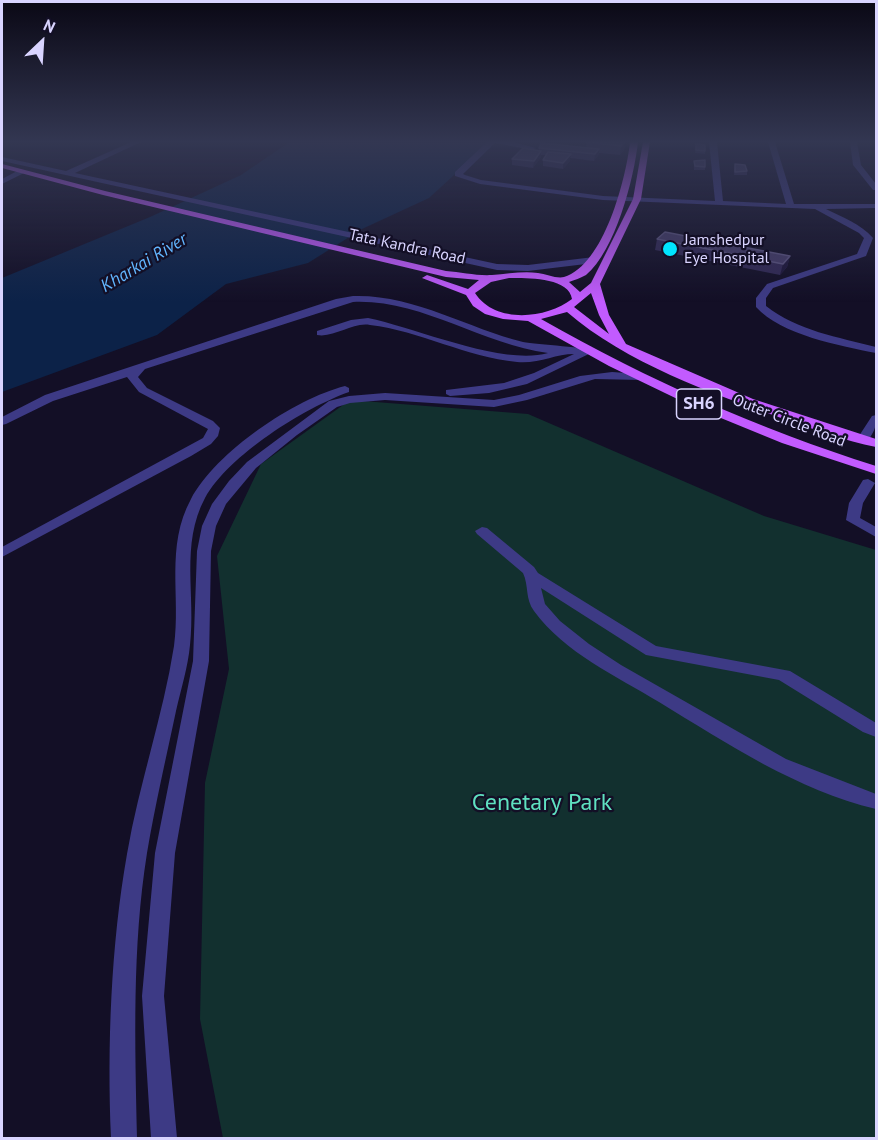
<!DOCTYPE html>
<style>
body{margin:0}
#map{position:relative;width:878px;height:1140px;overflow:hidden;background:#130f26;font-family:"PT Sans",sans-serif}
canvas{display:block}
.frame{position:absolute;inset:0;border:3px solid #d9d4ff;pointer-events:none}
.north{position:absolute;left:12px;top:12px;width:60px;height:60px;-webkit-text-stroke:4px #130f26;paint-order:stroke;rotate:25deg;font-size:16px;font-weight:700;line-height:24px;text-align:center;color:#d9d4ff}
.north::after{content:'';display:block;margin:auto;width:21px;height:27px;background:#d9d4ff;clip-path:polygon(50% 0,100% 100%,50% 72%,0 100%)}
</style>
<div id="map">
<canvas width="878" height="1140"></canvas>
<div class="frame"></div>
<div class="north">N</div>
</div>
<script>
const g = document.querySelector('canvas').getContext('2d');
g.lineJoin = 'round';
function fillPath(path, color) {
  g.fillStyle = color;
  g.fill(path, 'evenodd');
}
function trace(path, color, width, dash) {
  g.strokeStyle = color;
  g.lineWidth = width;
  g.lineCap = dash ? 'butt' : 'round';
  g.setLineDash(dash || []);
  g.stroke(path);
}
function write(font, color, halo, rows, align = 'center') {
  g.font = font + ' "PT Sans",sans-serif';
  g.lineWidth = 4.5;
  g.setLineDash([]);
  g.textBaseline = 'middle';
  g.strokeStyle = halo;
  g.fillStyle = color;
  for (const [text, x, y, turn = 0] of rows) {
    g.save();
    g.translate(x, y);
    g.rotate((+turn || 0) * Math.PI / 180);
    g.textAlign = isNaN(turn) ? turn : align;
    if (halo) g.strokeText(text, 0, 0);
    g.fillText(text, 0, 0);
    g.restore();
  }
}
fillPath(new Path2D(`
 M 350,400 L 528,414 L 764,516 L 876,550 L 876,1138 L 223,1138 L 200,1019 L 205,783 L 229,669 L 217,556 L 261,464 Z`), '#12302f');
fillPath(new Path2D(`
 M 288,143 L 489,143 L 429,198 L 362,229 L 308,263 L 226,284 L 157,335 L 2,392 L 2,278 L 150,217 L 241,175 Z`), '#0c2248');
fillPath(new Path2D(`
 M 131,142 L 141,142 L 75,173 L 497,264 L 528,265 L 594,257 L 599,260 L 594,263 L 528,271 L 497,270 L 2,161 L 2,157 L 66,171 Z
 M 487,142 L 513,142 L 536,148 L 532,150 L 495,143 L 463,174 L 465,175 L 481,180 L 603,196 L 715,201 L 709,142 L 717,142 L 723,201 L 786,204 L 768,142 L 775,142 L 794,204 L 876,204 L 876,208 L 826,209 C 842,217 861,224 873,238 L 866,256 L 773,288 L 766,298 L 766,306 C 798,331 838,337 876,347 L 876,353 C 841,346 781,335 756,307 L 756,298 L 767,284 L 857,254 L 864,238 L 859,233 L 815,209 L 603,200 L 480,184 L 455,176 L 455,172 Z
 M 850,142 L 857,142 L 861,165 L 876,184 L 876,190 L 873,190 L 853,165 Z
 M 19,170 L 26,172 L 2,184 L 2,179 Z
 M 353,296 C 413,294 467,328 523,342 C 537,345 590,347 595,351 L 527,384 L 489,393 L 450,396 L 446,394 L 446,390 L 504,383 L 534,373 L 574,354 C 555,354 539,364 517,362 C 466,357 420,331 370,325 C 352,322 335,338 317,335 L 317,331 L 351,320 L 368,318 C 417,328 502,366 548,353 C 481,344 421,299 353,302 L 145,369 L 138,377 L 147,388 L 213,421 L 220,428 L 218,436 L 211,444 L 191,456 L 2,557 L 2,547 L 203,438 L 208,429 L 139,392 L 127,377 L 53,401 L 6,424 L 2,425 L 2,417 L 45,395 L 336,299 Z
 M 612,372 L 641,374 L 647,377 L 641,380 L 595,379 L 527,400 L 494,407 L 385,400 L 350,403 L 337,407 L 297,435 L 256,468 L 226,504 L 216,526 L 211,551 L 209,661 L 175,853 L 164,996 L 177,1138 L 151,1138 L 142,996 L 155,853 L 193,661 L 197,551 L 202,526 L 212,504 L 229,481 L 247,462 L 329,401 L 349,396 L 385,393 L 494,400 L 519,395 L 580,376 Z
 M 345,386 L 349,388 L 349,392 C 304,408 229,455 205,498 C 180,545 196,595 190,645 C 188,667 181,689 176,711 C 166,758 155,806 147,853 C 132,947 135,1043 137,1138 L 111,1138 C 107,1046 111,945 127,854 C 139,784 163,716 174,646 C 181,596 165,547 191,499 C 216,452 294,399 345,386 Z
 M 876,415 C 877,426 874,432 867,442 L 859,442 L 857,439 L 872,416 Z
 M 868,479 L 875,483 L 863,503 L 860,518 L 876,527 L 876,537 L 846,520 L 849,503 L 863,480 Z
 M 482,527 L 487,528 L 534,567 L 538,573 L 656,646 L 790,671 L 876,723 L 876,737 L 863,732 L 779,680 L 646,655 L 541,588 L 545,604 L 560,621 L 589,644 L 621,665 L 786,759 L 876,794 L 876,809 C 797,790 728,744 659,702 C 616,676 565,653 534,611 C 525,599 529,586 523,573 L 477,534 L 475,531 Z`), '#3d3a85');
fillPath(new Path2D(`
 M 630,142 L 638,142 C 634,179 615,251 586,275 C 581,278 574,280 569,282 L 580,292 L 591,283 L 633,199 L 643,142 L 650,142 L 641,199 L 600,284 L 609,315 L 626,344 L 753,399 L 876,439 L 876,447 C 845,441 814,429 784,419 C 711,393 626,363 567,312 L 541,319 C 648,380 759,429 876,466 L 876,474 L 782,443 L 694,407 L 609,366 L 528,321 L 503,319 L 485,314 L 473,306 L 466,295 L 422,278 L 427,275 L 468,289 L 479,280 L 446,277 L 103,195 L 2,168 L 2,164 L 105,191 L 446,271 C 461,272 477,276 492,275 C 508,274 522,271 538,273 C 546,274 557,279 564,277 C 604,265 626,179 630,142 ZM 509,278 C 526,278 569,277 572,299 C 546,319 495,324 475,293 L 491,282 ZM 591,293 L 599,315 L 609,334 L 574,307 Z`), '#c25bff');
fillPath(new Path2D(`
 M 587,142 L 625,142 L 624,150 L 620,155 L 599,153 L 594,161 L 570,158 L 570,161 L 563,169 L 543,166 L 543,160 L 546,155 L 541,155 L 541,157 L 533,168 L 512,165 L 512,159 L 539,150 L 539,148 L 586,147 Z
 M 696,144 L 705,151 L 705,154 L 695,153 Z
 M 694,161 L 705,167 L 705,170 L 694,170 Z
 M 735,164 L 747,171 L 747,175 L 734,175 Z
 M 657,239 L 790,256 L 787,267 L 780,275 L 655,250 Z`), '#312854');
fillPath(new Path2D(`
 M 624,142 L 625,142 L 624,150 L 620,155 L 621,146 Z
 M 599,149 L 599,155 L 594,161 L 595,154 Z
 M 541,151 L 541,157 L 533,168 L 534,161 Z
 M 571,154 L 570,161 L 563,169 L 563,163 Z
 M 790,256 L 787,267 L 780,275 L 783,264 Z`), '#1d163a');
const building = new Path2D(`
 M 587,142 L 624,142 L 621,146 Z
 M 541,143 L 599,149 L 595,154 L 539,148 Z
 M 696,144 L 705,145 L 705,151 L 696,150 Z
 M 523,148 L 541,151 L 534,161 L 512,159 Z
 M 548,152 L 571,154 L 563,163 L 543,160 Z
 M 705,160 L 705,167 L 695,166 L 694,161 Z
 M 735,164 L 745,165 L 747,171 L 735,172 Z
 M 665,232 L 790,256 L 783,264 L 657,239 Z`);
fillPath(building, '#433a66');
trace(building, '#5a527e', 1.5);
const sky = g.createLinearGradient(0, 0, 0, 302);
sky.addColorStop(0, '#0a0815');
sky.addColorStop(0.47, '#333752');
sky.addColorStop(1, '#33375200');
g.fillStyle = sky;
g.fillRect(0, 0, 878, 302);
for (const [x, y, r, color] of [
 [670,249,8,"#00e5ff"]
]) {
  const dot = new Path2D();
  dot.arc(x, y, r, 0, 2 * Math.PI);
  g.fillStyle = color;
  g.fill(dot);
  trace(dot, '#130f26', 2);
}
write('16px', '#d9d4ff', '#130f26', [
 ["Jamshedpur",684,240],
 ["Eye Hospital",684,258]
], 'left');
write('16px', '#d9d4ff', '#130f26', [
 ["Tata Kandra Road",407,247,12],
 ["Outer Circle Road",789,421,21]
]);
write('italic 18px', '#62b6ff', '#130f26', [
 ["Kharkai River",144,263,-31]
]);
for (const [x, y, w] of [
 [699,404,45]
]) {
  const box = new Path2D();
  box.roundRect(x - w / 2, y - 15, w, 30, 4.5);
  g.fillStyle = '#130f26';
  g.fill(box);
  trace(box, '#d9d4ff', 1.5);
}
write('bold 18px', '#d9d4ff', null, [
 ["SH6",699,404]
]);
write('24px', '#5fe0c0', '#130f26', [
 ["Cenetary Park",542,803]
]);
</script>
